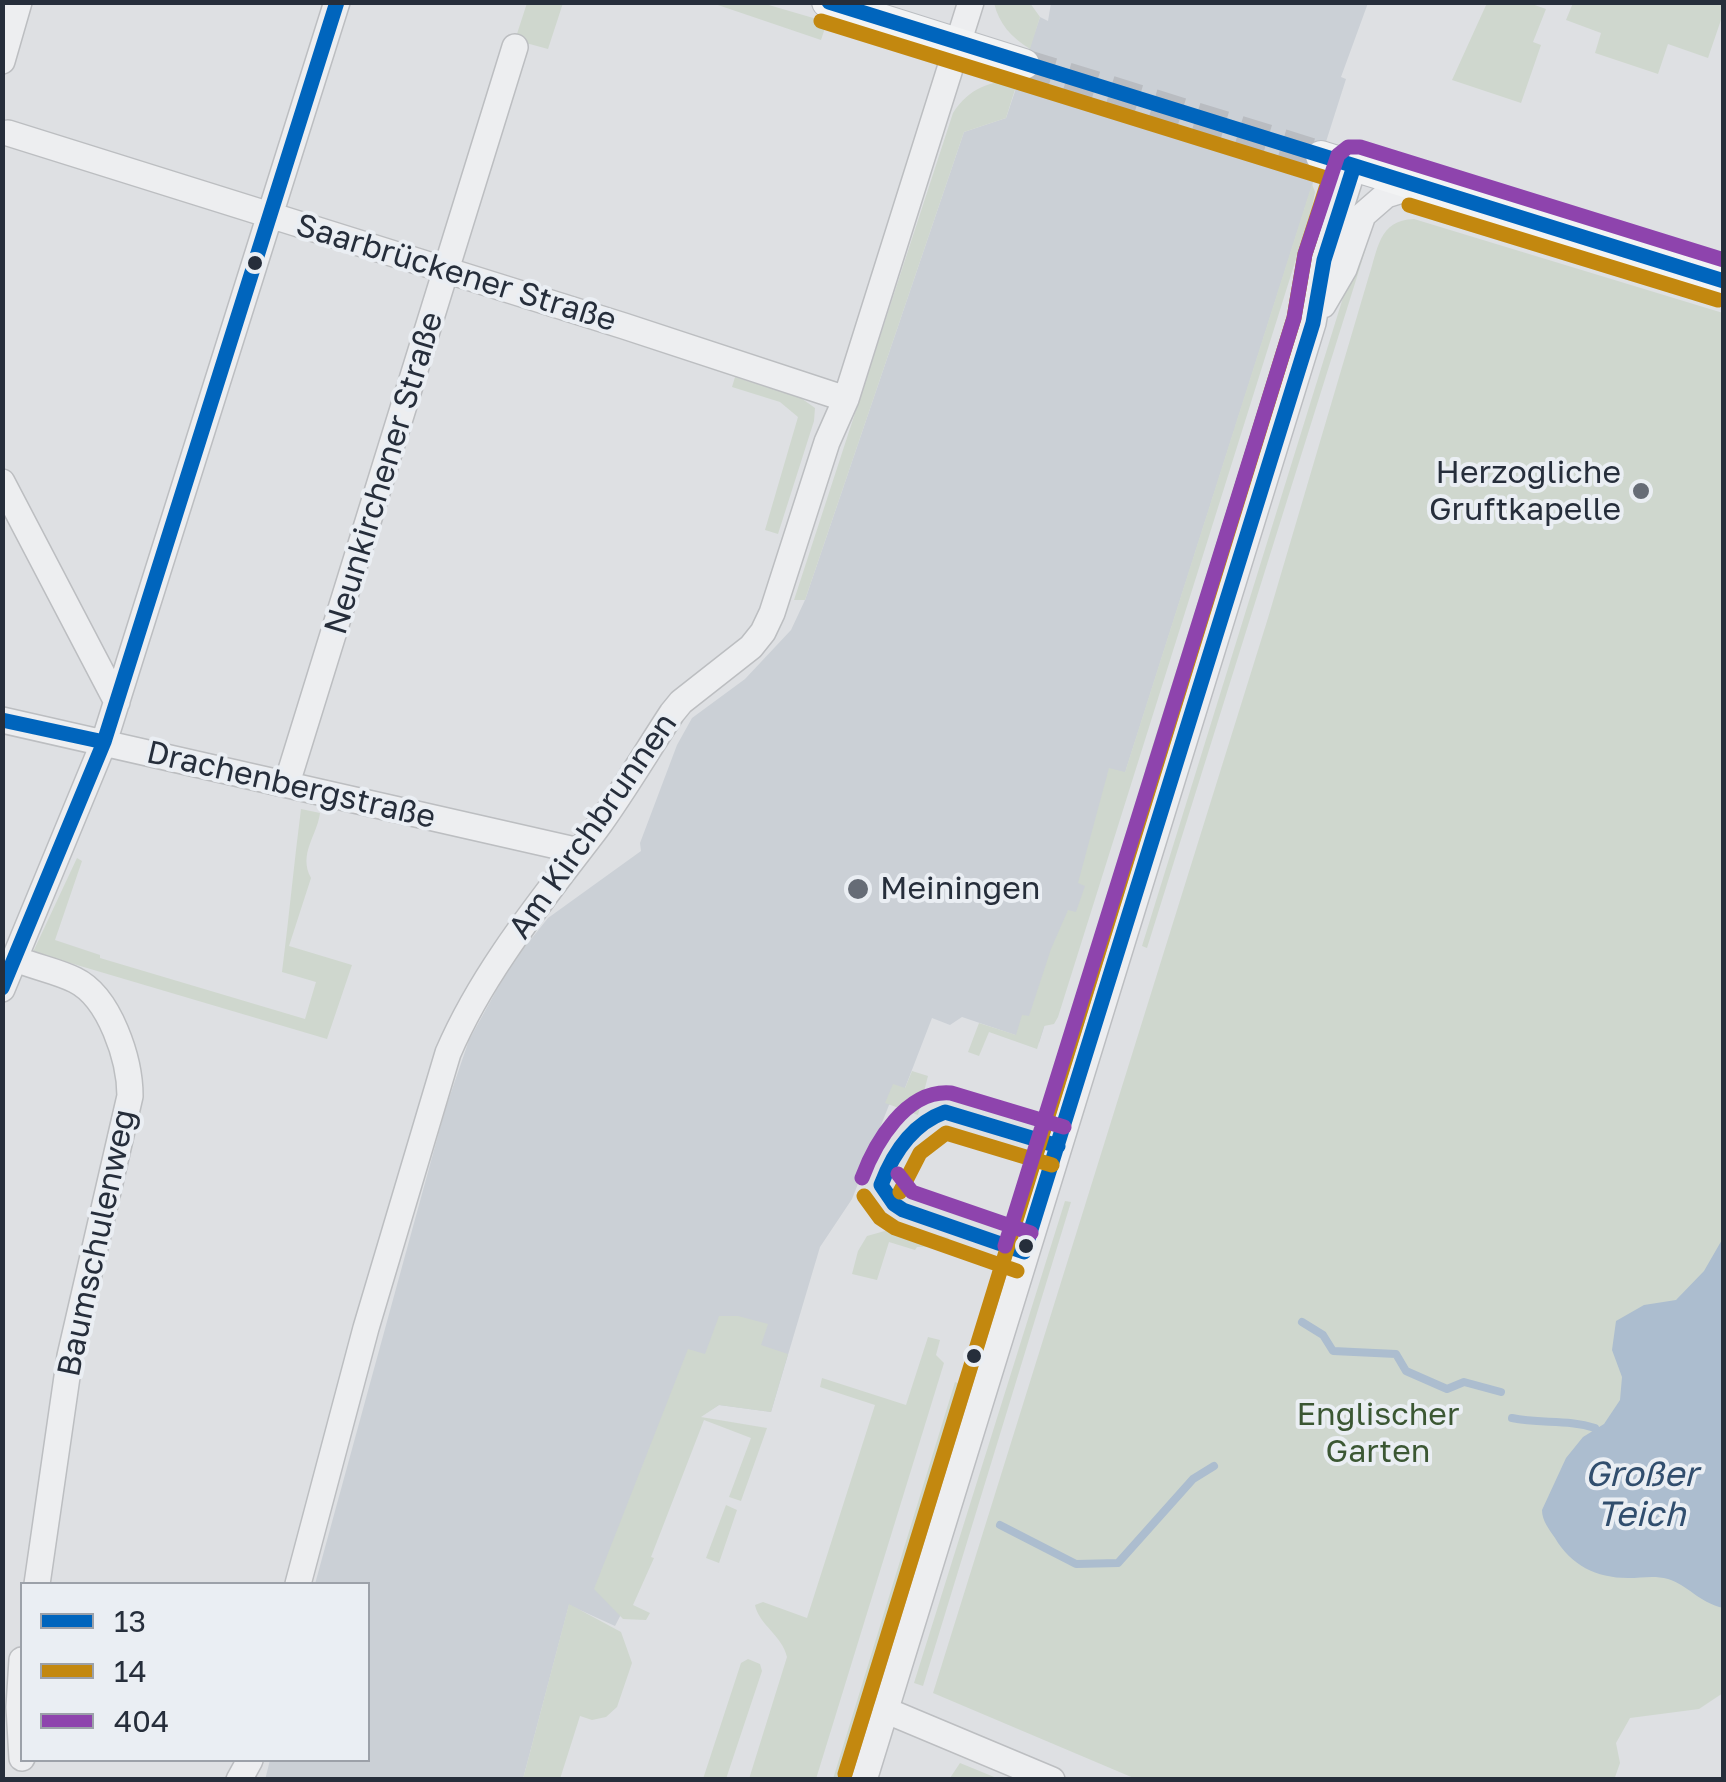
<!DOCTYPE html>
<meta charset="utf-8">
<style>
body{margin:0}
#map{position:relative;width:1726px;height:1782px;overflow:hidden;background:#dee0e3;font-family:"Golos Text",sans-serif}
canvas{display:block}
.frame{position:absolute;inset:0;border:5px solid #262e3b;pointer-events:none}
.legend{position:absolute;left:20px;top:1582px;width:350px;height:180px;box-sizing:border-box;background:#eaeef3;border:2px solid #9ca1a9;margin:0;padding:12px 18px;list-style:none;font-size:30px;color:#262e3b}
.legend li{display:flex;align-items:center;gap:20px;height:50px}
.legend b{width:50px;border:2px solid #9ca1a9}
</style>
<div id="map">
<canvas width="1726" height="1782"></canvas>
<div class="frame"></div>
<ul class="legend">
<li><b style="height:12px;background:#0065bd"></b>13</li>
<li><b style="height:12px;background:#c3880f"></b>14</li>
<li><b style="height:12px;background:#8e44ad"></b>404</li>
</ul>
</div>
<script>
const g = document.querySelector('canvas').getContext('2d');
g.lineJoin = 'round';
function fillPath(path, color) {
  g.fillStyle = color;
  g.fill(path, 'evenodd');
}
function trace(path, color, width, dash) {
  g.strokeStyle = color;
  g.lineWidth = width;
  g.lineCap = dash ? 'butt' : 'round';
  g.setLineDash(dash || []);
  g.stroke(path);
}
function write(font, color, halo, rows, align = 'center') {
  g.font = font + ' "Golos Text",sans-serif';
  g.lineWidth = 8;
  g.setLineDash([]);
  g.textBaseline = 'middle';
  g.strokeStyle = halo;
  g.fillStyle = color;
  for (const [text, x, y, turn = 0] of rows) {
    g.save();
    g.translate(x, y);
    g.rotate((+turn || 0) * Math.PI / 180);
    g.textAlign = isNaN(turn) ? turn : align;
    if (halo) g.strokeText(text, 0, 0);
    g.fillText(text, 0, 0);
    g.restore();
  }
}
fillPath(new Path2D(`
 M 1051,3 L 1368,3 L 1341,77 L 1346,79 L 1039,1043 L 962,1017 L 950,1025 L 932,1018 L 905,1088 L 889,1105 L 852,1199 L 820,1247 L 771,1412 L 719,1405 L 700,1417 L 629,1599 L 615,1626 L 569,1605 L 523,1779 L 265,1780 L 270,1760 L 368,1760 L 368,1584 L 315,1584 L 445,1110 L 469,1040 L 511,964 L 548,918 L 641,851 L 640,843 L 677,745 L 692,718 L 745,679 L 791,630 L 805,600 L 964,132 L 1006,118 L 1040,17 L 1048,21 Z`), '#cbd0d6');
fillPath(new Path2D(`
 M 527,3 L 563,3 L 548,49 L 515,40 Z
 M 712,3 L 762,3 L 827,22 L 821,40 Z
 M 994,3 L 1030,3 L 1040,17 L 1030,49 C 1011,37 999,24 994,3 Z
 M 1487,3 L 1529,3 L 1546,9 L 1533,42 L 1541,45 L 1521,103 L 1452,80 Z
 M 1573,3 L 1723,3 L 1723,14 L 1708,58 L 1668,44 L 1658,74 L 1595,53 L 1601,33 L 1566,20 Z
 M 1018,80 L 1006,118 L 964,132 L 805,600 L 794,600 L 953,113 C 969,88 990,81 1018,80 Z
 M 1312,184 L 1315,192 L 1312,208 L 1058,1017 L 1054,1024 L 1044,1026 L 1037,1049 L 989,1032 L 979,1056 L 968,1052 L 979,1023 L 1016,1035 L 1022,1015 L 1029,1016 L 1051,949 L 1068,910 L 1076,912 L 1085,886 L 1078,883 L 1109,768 L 1125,772 Z
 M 1414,219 L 1723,313 L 1723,1693 L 1699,1709 L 1630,1718 L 1616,1743 L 1620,1763 L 1614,1780 L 1136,1779 L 933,1693 L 1268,618 L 1368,279 C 1378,250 1378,220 1414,219 Z
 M 1314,232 L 1320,234 L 1151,772 L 1145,770 Z
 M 1359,246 L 1366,248 L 1147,948 L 1142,946 Z
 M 735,377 L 801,398 L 815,408 L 814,421 L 778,534 L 765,530 L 798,417 L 780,402 L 732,387 Z
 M 301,809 L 320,813 C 317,836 298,854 311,878 L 289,946 L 352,965 L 327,1039 L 33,952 L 77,858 L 82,861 L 55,940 L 100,955 L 100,958 L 305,1019 L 316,982 L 282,972 C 289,917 294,863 301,809 Z
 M 912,1071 L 928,1076 L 918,1115 L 885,1103 L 893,1084 L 905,1088 Z
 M 1065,1201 L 1071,1202 L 923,1686 L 914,1683 Z
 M 892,1229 L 921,1231 L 949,1238 L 942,1246 L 917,1247 L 915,1250 L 889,1242 L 877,1280 L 852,1274 L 858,1251 L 867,1236 Z
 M 719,1316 L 738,1316 L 768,1324 L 761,1345 L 788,1354 L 771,1412 L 719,1405 L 701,1417 L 767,1428 L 741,1501 L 729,1497 L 751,1438 L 704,1420 L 651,1557 L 654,1558 L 633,1605 L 650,1613 L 646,1620 L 623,1619 L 594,1589 L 688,1349 L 705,1354 Z
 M 928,1337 L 940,1340 L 936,1355 L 944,1363 L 816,1779 L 749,1779 L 787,1657 C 782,1635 759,1625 755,1605 L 763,1602 L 807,1618 L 875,1405 L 820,1387 L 822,1378 L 906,1405 Z
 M 955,1382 L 964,1385 L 842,1779 L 833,1779 Z
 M 726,1505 L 737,1510 L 719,1563 L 706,1558 Z
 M 569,1604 L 621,1632 L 632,1663 L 617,1707 L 606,1717 L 592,1720 L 580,1716 L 560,1779 L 523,1779 Z
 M 748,1659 L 760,1664 L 762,1671 L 726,1779 L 703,1779 L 741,1663 Z
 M 960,1763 L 999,1779 L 950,1778 Z`), '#cfd7ce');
fillPath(new Path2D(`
 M 1723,1238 L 1723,1608 C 1698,1602 1688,1585 1668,1579 C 1654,1575 1642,1578 1628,1578 C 1596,1578 1571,1565 1555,1538 C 1549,1529 1542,1521 1542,1510 L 1566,1458 L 1583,1437 L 1604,1424 L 1620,1400 L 1622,1377 L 1612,1350 L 1616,1321 L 1644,1305 L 1676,1300 L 1704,1271 Z`), '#acbdcf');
trace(new Path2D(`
 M 1302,1322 L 1323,1335 L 1333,1351 L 1396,1354 L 1406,1371 L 1447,1389 L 1464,1382 L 1501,1392
 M 1512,1418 C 1540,1424 1568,1419 1595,1428
 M 1000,1525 L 1076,1564 L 1118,1563 L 1193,1479 L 1214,1466`), '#acbdcf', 8);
trace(new Path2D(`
 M 1024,64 L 1321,156`), '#b9bcc1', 30, [30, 15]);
const minor = new Path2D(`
 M 2,61 L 19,2
 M 8,133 L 624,326 L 846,399
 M 1323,305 L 1344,269 L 1363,215 L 1386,195 L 1415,186
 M 2,482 L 117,702
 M 2,720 L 579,851
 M 287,783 L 515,47
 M 16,959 C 35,967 57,971 75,980 C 110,997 130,1060 130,1096 L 70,1356 L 37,1584
 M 2,989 L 104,742 L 337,2
 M 298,1584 L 366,1328 L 448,1053 C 483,971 542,900 596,829 C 623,792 647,751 672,713 L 681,702 L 751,647 L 763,632 L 772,613 L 827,442 L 846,399 L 971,2
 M 22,1660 L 19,1707 L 22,1758
 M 885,1710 L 1052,1780
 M 239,1780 L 250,1760
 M 864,1780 L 1313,323 L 1324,260 L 1354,166`);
const major = new Path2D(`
 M 827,2 L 1024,64
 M 1321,156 L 1724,281`);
trace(minor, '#bcbec1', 28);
trace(major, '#babdc1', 32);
trace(minor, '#edeef0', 25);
trace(major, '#f2f3f4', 30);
trace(new Path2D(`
 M 829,2 L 1724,281
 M 2,720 L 104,742
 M 2,988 L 104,742 L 337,2
 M 881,1185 L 894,1204 L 903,1210 L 1024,1252 L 1313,323 L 1324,260 L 1354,166
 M 881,1185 C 893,1153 912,1124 945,1112 L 1058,1146`), '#0065bd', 15);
trace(new Path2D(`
 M 821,21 L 1329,179 L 1305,254 L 1294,318 L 845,1774
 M 1409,205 L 1718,300
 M 900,1192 L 920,1153 L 946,1133 L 1052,1165
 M 864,1196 L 880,1218 L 895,1228 L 1017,1271`), '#c3880f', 15);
trace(new Path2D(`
 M 898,1174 L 912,1192 L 1031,1233
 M 862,1178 C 875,1143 906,1089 951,1093 L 1064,1127
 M 1005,1246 L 1294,318 L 1305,254 L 1338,155 L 1348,147 L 1360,147 L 1724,260`), '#8e44ad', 15);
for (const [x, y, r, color] of [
 [255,263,9,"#262e3b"],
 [1641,491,10,"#666c76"],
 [858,889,12,"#666c76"],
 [1026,1246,9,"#262e3b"],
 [974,1356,9,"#262e3b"]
]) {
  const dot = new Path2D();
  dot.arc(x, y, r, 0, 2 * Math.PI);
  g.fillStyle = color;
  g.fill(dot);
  trace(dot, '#eaeef3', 4);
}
write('32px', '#262e3b', '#eaeef3', [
 ["Saarbrückener Straße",456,273,17],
 ["Neunkirchener Straße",384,473,-73],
 ["Drachenbergstraße",291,785,13],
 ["Am Kirchbrunnen",593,826,-55],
 ["Baumschulenweg",97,1243,-78]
]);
write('32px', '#262e3b', '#eaeef3', [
 ["Herzogliche",1621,473],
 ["Gruftkapelle",1621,510],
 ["Meiningen",880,889,"left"]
], 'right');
write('32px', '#3b5733', '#eaeef3', [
 ["Englischer",1378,1415],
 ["Garten",1378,1452]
]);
write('italic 35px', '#314e6e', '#eaeef3', [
 ["Großer",1641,1475],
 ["Teich",1641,1515]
]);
</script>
